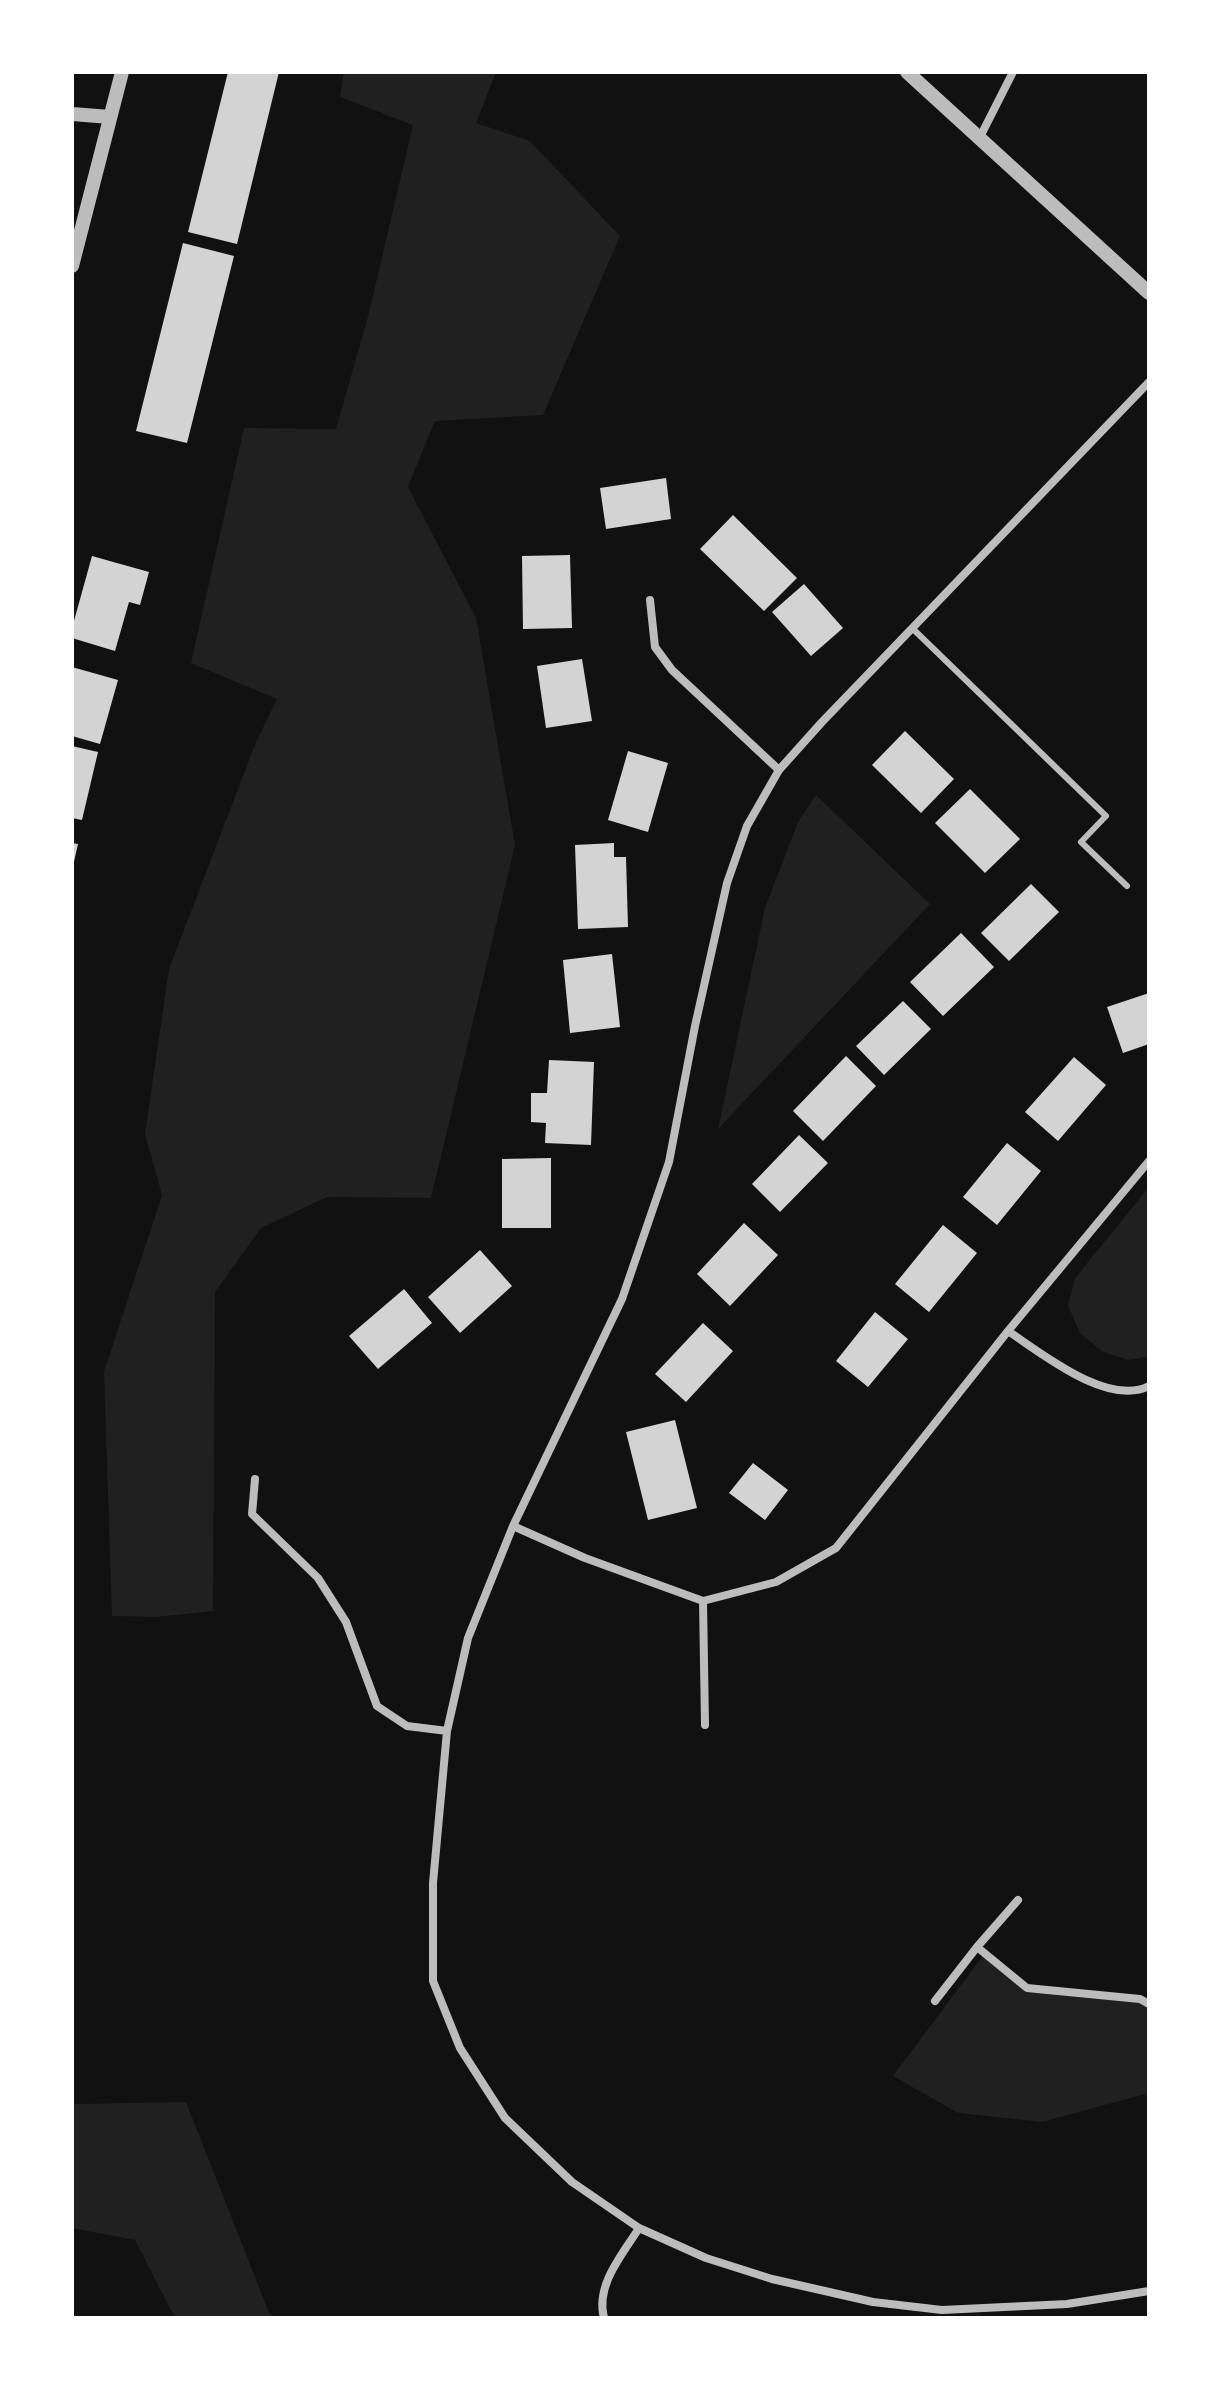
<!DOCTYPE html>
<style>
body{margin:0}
#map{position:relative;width:1221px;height:2390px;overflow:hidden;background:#111;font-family:"PT Sans Narrow",sans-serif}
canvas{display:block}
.frame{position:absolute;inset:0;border:74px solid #fff;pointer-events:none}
</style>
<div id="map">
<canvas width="1221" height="2390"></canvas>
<div class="frame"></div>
</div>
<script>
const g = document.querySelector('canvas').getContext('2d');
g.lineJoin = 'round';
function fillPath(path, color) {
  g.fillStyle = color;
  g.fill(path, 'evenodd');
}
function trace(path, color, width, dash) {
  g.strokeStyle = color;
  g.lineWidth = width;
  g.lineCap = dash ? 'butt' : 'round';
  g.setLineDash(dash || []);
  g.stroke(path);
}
fillPath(new Path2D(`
 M 344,72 L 496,72 L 476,123 L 530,141 L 620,236 L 543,415 L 435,421 L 408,487 L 476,618 L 515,845 L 431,1198 L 327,1197 L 261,1228 L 215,1292 L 213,1611 L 156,1617 L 112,1616 L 104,1372 L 162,1195 L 145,1134 L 169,969 L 256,742 L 277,699 L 191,663 L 244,428 L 336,429 L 369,313 L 413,125 L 340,97 Z
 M 816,795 L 930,904 L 718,1129 L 765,908 L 798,822 Z
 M 1149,1187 L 1149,1356 L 1129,1360 L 1103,1352 L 1080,1333 L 1068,1306 L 1075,1278 Z
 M 985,1953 L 1027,1988 L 1149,2004 L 1149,2093 L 1042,2122 L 958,2113 L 893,2076 Z
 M 186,2102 L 268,2310 L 273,2318 L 175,2318 L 135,2240 L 72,2228 L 72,2104 Z`), '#202020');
fillPath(new Path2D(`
 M 228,72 L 279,72 L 237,244 L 188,232 Z
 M 183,243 L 234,256 L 187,443 L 136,431 Z
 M 666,478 L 671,519 L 606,529 L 600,488 Z
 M 733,515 L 797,578 L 764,611 L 700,549 Z
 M 570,555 L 572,628 L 523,629 L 522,556 Z
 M 92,556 L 149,572 L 140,605 L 129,602 L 115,651 L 72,638 L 72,628 Z
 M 804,584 L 843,628 L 811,656 L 772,612 Z
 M 582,659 L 592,721 L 546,728 L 537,666 Z
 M 72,667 L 118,680 L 100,744 L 72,736 Z
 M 905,731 L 954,779 L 921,813 L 872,765 Z
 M 72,746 L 98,752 L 82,820 L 72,818 Z
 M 628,751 L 668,763 L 648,832 L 608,820 Z
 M 970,789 L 1020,839 L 985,873 L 935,823 Z
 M 72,843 L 78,844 L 73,866 L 72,866 Z
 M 614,843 L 614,857 L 626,857 L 628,927 L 578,929 L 575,845 Z
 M 1031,884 L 1059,912 L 1009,961 L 981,933 Z
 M 961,933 L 994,967 L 943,1016 L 910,982 Z
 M 612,954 L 620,1027 L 570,1033 L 563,960 Z
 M 1149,993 L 1149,1044 L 1123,1053 L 1107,1007 Z
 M 903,1001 L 931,1029 L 884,1075 L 856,1046 Z
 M 846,1056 L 876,1086 L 823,1141 L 793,1111 Z
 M 1074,1057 L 1106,1085 L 1058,1141 L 1025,1112 Z
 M 549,1060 L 594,1062 L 591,1145 L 545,1143 L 546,1123 L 531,1122 L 531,1093 L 547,1093 Z
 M 799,1135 L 828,1163 L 780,1212 L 752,1184 Z
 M 1007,1143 L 1041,1171 L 997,1225 L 963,1197 Z
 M 551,1158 L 551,1228 L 502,1228 L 502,1159 Z
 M 744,1223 L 778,1255 L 730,1306 L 697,1274 Z
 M 943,1225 L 977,1253 L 929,1312 L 895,1284 Z
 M 480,1250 L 512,1286 L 460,1333 L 428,1297 Z
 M 404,1289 L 432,1323 L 378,1369 L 349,1336 Z
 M 875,1312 L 908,1339 L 868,1387 L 836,1361 Z
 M 703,1323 L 733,1351 L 686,1402 L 655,1374 Z
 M 675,1420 L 697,1508 L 648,1520 L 626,1432 Z
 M 753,1463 L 788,1490 L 765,1520 L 729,1493 Z`), '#d3d3d3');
trace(new Path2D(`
 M 912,628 L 1106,816 L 1081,842 L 1127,886`), '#bcbcbc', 6);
trace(new Path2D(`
 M 979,139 L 1013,72
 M 1149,382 L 822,722 L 779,770 L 747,826 L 727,883 L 695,1026 L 669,1162 L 622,1299 L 513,1526 L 468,1638 L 447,1731 L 433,1883 L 433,1981 L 460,2048 L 505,2118 L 572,2182 L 639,2228 L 706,2258 L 772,2279 L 873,2302 L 942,2310 L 1067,2304 L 1149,2291
 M 650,600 L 655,647 L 672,670 L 779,770
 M 1008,1331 C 1041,1353 1108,1407 1149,1386
 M 255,1479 L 252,1514 L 318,1578 L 346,1622 L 377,1706 L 407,1726 L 447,1731
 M 513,1526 L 585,1558 L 703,1601 L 776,1582 L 836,1548 L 1008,1331 L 1149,1161
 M 703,1601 L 705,1725
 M 977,1947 L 1027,1988 L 1140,1999 L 1149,2004
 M 935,2001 L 977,1947 L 1018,1900
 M 604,2318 C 595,2285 623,2254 639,2228`), '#bcbcbc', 8);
trace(new Path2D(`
 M 907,72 L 1149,293
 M 72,114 L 110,117
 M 72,266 L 122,72`), '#bcbcbc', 14);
</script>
